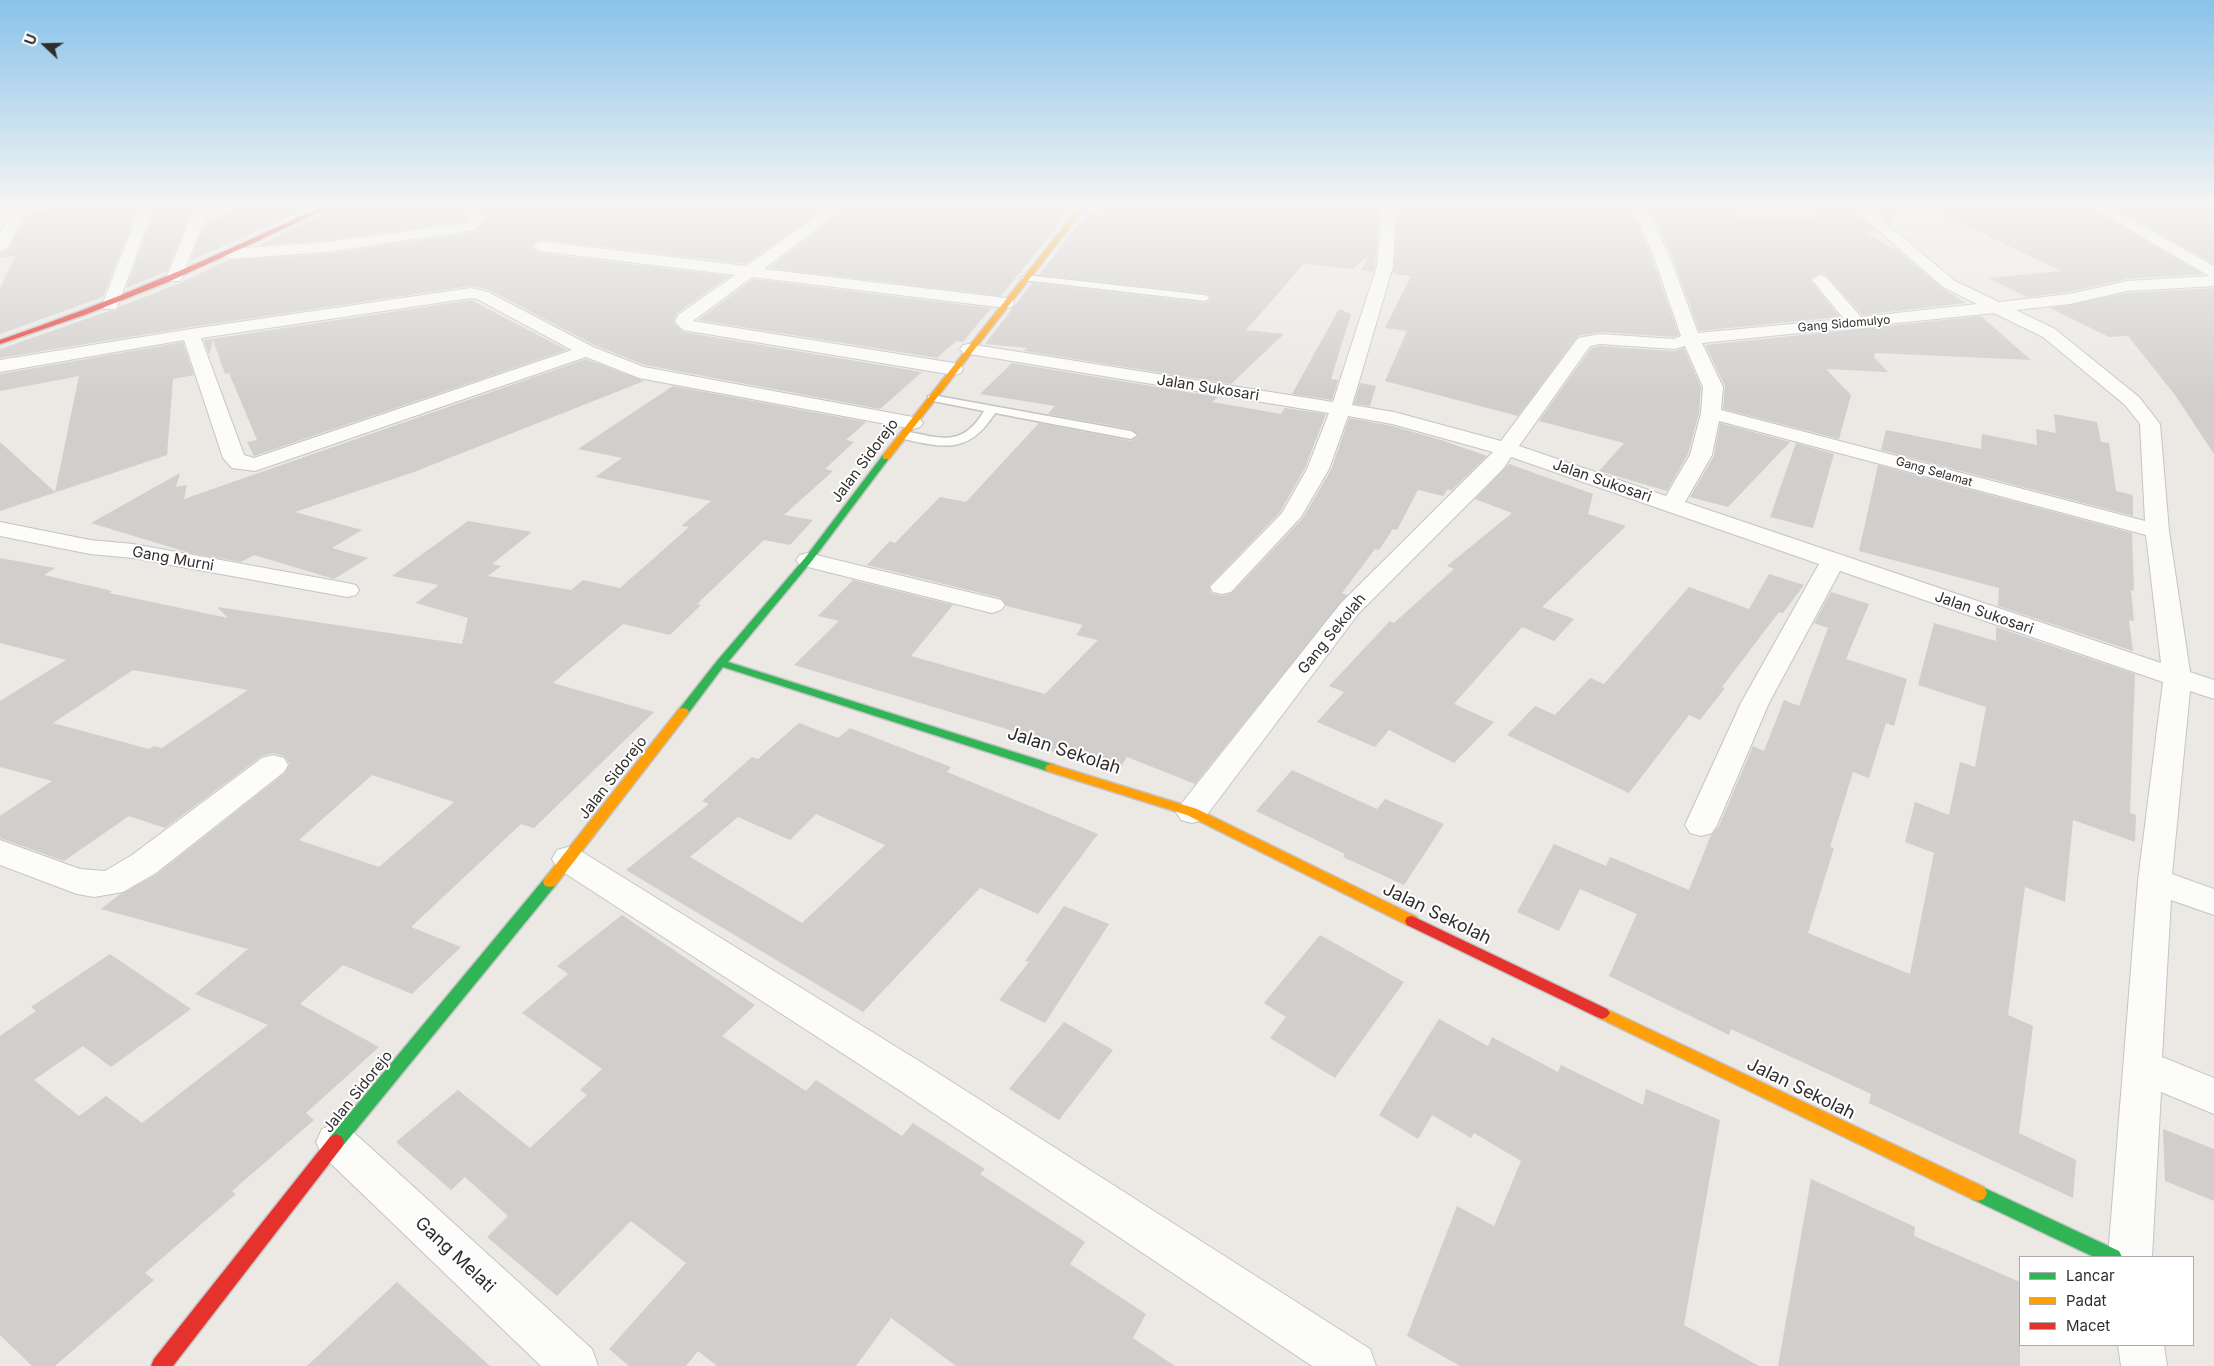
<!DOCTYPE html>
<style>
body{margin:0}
#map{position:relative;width:2214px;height:1366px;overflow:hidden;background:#ece8e4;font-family:Inter,sans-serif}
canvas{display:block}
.legend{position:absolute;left:2019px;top:1256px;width:175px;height:90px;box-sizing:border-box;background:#fff;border:1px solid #ababab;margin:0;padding:6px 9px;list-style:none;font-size:15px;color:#2e2e2e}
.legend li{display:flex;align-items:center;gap:10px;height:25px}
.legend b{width:25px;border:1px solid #ababab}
.north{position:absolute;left:20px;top:20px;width:50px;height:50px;-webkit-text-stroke:4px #fff;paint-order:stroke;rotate:291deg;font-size:14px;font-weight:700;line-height:20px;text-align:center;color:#2e2e2e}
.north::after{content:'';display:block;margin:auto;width:18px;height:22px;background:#2e2e2e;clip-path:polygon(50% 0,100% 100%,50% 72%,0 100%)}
</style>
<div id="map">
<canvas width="2214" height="1366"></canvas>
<ul class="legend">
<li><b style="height:6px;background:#30b455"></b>Lancar</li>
<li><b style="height:6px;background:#ff9f0a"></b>Padat</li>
<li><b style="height:6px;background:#e5322d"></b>Macet</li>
</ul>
<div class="north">U</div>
</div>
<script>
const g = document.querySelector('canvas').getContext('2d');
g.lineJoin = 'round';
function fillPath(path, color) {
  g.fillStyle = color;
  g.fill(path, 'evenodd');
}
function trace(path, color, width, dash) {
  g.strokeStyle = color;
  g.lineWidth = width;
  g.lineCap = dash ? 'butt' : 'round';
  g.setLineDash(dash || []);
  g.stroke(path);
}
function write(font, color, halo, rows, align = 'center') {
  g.font = font + ' Inter,sans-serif';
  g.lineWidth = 4;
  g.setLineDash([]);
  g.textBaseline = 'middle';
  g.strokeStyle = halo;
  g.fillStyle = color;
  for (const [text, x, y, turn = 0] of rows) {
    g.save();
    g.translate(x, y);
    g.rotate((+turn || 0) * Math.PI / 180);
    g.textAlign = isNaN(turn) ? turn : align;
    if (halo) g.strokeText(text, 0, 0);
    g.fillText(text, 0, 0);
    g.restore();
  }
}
fillPath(new Path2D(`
 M 84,205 L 139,205 L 103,297 L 0,334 L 0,288 L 15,256 L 0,258 L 0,254 L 10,248 L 28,212 Z
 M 157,205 L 191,205 L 185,228 L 167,271 L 126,288 Z
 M 243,205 L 315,205 L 190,261 L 205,223 Z
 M 339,205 L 458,205 L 468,219 L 465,221 L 327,240 L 260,245 Z
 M 476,205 L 829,205 L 746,264 L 540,239 L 530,247 L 540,253 L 730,276 L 677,313 L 673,322 L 683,332 L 922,372 L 880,409 L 645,365 L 594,345 L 489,290 L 471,286 L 191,327 L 0,358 L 0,349 L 109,311 L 116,311 L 119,307 L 180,283 L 228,260 L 327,254 L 476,232 L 486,219 Z
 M 850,205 L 1030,205 L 1060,209 L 1069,212 L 1001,296 L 769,268 Z
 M 1105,205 L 1380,205 L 1375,266 L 1373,272 L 1361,270 L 1370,254 L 1353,269 L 1304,264 L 1246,330 L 1284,334 L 1231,384 L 1024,351 L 1027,348 L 985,344 L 1032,283 L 1205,303 L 1211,300 L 1211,296 L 1205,293 L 1039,275 L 1088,212 L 1104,214 Z
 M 1398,205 L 1630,205 L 1653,261 L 1679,335 L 1674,337 L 1600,332 L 1578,336 L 1518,416 L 1385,381 L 1407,331 L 1385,328 L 1411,276 L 1393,274 Z
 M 1648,205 L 1735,207 L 1742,218 L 1812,217 L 1812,205 L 1847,205 L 1876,231 L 1864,232 L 1900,252 L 1942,288 L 1966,303 L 1862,315 L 1827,276 L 1821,273 L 1811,278 L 1811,281 L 1840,317 L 1699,331 L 1673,259 Z
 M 1867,205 L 1901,205 L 1889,223 Z
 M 1923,205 L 2086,205 L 2203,274 L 2127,279 L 2070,292 L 2027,297 L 1988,278 L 2061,271 Z
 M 2109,205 L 2214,205 L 2214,264 Z
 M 753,279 L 991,308 L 963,342 L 956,341 L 937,358 L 698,320 Z
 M 2214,288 L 2214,454 L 2175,395 L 2128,336 L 2109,337 L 2050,308 L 2127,293 Z
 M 471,300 L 567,350 L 254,456 L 247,442 L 257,440 L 229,373 L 225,374 L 213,340 L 209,355 L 204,340 Z
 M 1339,309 L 1351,314 L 1331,379 L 1338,380 L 1332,400 L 1292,394 Z
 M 1981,316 L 2031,360 L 1875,353 L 1874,357 L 1888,372 L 1826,369 L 1851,395 L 1839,439 L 1723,409 L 1725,386 L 1705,345 Z
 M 183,342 L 194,375 L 173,379 L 167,455 L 0,511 L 0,442 L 55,492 L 79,376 L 0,391 L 0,374 Z
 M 1600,346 L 1675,351 L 1684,348 L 1701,387 L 1699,413 L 1688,454 L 1667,491 L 1599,471 L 1624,443 L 1539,421 L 1591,348 Z
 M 586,359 L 644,381 L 414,472 L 295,512 L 362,530 L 332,548 L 368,558 L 334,579 L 254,555 L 241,562 L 190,553 L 91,523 L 180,473 L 176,487 L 187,485 L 184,499 Z
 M 1012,363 L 1218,397 L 1212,402 L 1281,414 L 1285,408 L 1326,414 L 1305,468 L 1280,512 L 1209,586 L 1211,593 L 1222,596 L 1232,593 L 1303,518 L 1331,470 L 1349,418 L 1392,426 L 1441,440 L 1487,456 L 1451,491 L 1448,489 L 1443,496 L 1418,490 L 1397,530 L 1393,529 L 1379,550 L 1375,549 L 1342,593 L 1347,595 L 1195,784 L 1127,757 L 1118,771 L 1048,750 L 1053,743 L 794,665 L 839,621 L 818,616 L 853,580 L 953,605 L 911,656 L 1045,694 L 1098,640 L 1076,635 L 1083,625 L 1006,606 L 1001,598 L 867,565 L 890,541 L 895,543 L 940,497 L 966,502 L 1039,423 L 1131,441 L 1139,436 L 1131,429 L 1048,414 L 1055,406 L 980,394 Z
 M 1360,383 L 1376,386 L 1370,406 L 1354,404 Z
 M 673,386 L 866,422 L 846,440 L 854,442 L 825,469 L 833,471 L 784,515 L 813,520 L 790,545 L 764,540 L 697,604 L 701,605 L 670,635 L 623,624 L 553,683 L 654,712 L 534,828 L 521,824 L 411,927 L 461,947 L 412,994 L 343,965 L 300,1004 L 379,1047 L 306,1113 L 314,1120 L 232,1191 L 236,1194 L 145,1273 L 154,1280 L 55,1366 L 32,1366 L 0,1335 L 0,1036 L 36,1011 L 31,1007 L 110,954 L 191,1009 L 111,1067 L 83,1046 L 34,1080 L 79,1116 L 106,1096 L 142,1123 L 268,1025 L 195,994 L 248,949 L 101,909 L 119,895 L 157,874 L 285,773 L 290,764 L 284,756 L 273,753 L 262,756 L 165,828 L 129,816 L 64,861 L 0,838 L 0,816 L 52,781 L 0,767 L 0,701 L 66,660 L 0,643 L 0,558 L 55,568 L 44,575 L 112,591 L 109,593 L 228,618 L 217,607 L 462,644 L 468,618 L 416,603 L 439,585 L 392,576 L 468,521 L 532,532 L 492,564 L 501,566 L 488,576 L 571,590 L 583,580 L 620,588 L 689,527 L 681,526 L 711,501 L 595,477 L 622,458 L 578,449 ZM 133,670 L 248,690 L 162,748 L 154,746 L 149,749 L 53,723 ZM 372,775 L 454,802 L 379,867 L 299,840 Z
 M 2054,414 L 2097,422 L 2101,442 L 2109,443 L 2116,491 L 2133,495 L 2133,516 L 1881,450 L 1886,430 L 1981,449 L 1982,434 L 2037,445 L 2036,429 L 2056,433 Z
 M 1720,423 L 1790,442 L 1728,507 L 1690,497 L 1714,456 Z
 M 1796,443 L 1834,454 L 1813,528 L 1770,517 Z
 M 1509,464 L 1593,494 L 1588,514 L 1626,526 L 1542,607 L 1574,619 L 1554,641 L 1522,627 L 1454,704 L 1494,722 L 1454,763 L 1389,730 L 1375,747 L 1317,722 L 1344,692 L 1329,686 L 1390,621 L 1394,623 L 1454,569 L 1447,566 L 1512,513 L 1475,499 Z
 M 1878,465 L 2132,533 L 2134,591 L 2131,590 L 2134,621 L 2129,620 L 2133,651 L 1998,606 L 1999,588 L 1859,551 Z
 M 1769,574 L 1804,585 L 1783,613 L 1779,612 L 1722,687 L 1725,688 L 1700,720 L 1689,715 L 1629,793 L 1507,735 L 1535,706 L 1555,715 L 1590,678 L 1604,684 L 1689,587 L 1749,609 Z
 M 1831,592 L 1869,604 L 1846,659 L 1907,679 L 1894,726 L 1886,723 L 1869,778 L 1853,772 L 1830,847 L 1834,848 L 1808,933 L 1910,974 L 1934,853 L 1905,842 L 1915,802 L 1949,815 L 1960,762 L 1975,767 L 1986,707 L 1918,685 L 1934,623 L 1996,641 L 1996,627 L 2135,674 L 2130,813 L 2136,815 L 2135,842 L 2073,820 L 2065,902 L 2025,887 L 2008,1015 L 2033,1026 L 2019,1133 L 2076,1160 L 2073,1198 L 1869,1103 L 1871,1094 L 1731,1029 L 1729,1035 L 1609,976 L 1637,914 L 1580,889 L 1559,931 L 1517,912 L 1554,844 L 1606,866 L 1610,857 L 1689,890 L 1711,835 L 1719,826 L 1753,746 L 1764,751 L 1784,700 L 1799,706 L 1828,628 L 1814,623 Z
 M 799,723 L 838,738 L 850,728 L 951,767 L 947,772 L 1098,834 L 1038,914 L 980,888 L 863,1012 L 626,870 L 709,804 L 702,801 L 752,757 L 758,759 ZM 816,814 L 885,845 L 802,923 L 690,857 L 738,817 L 790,840 Z
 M 1292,770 L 1377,809 L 1385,799 L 1444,824 L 1404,885 L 1343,857 L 1345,854 L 1256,811 Z
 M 1064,906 L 1109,924 L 1045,1023 L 999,1000 L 1029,962 L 1025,961 Z
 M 622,915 L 755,1005 L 722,1036 L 806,1091 L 816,1080 L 902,1136 L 913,1123 L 985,1169 L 980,1174 L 1085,1242 L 1070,1264 L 1146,1314 L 1133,1338 L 1175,1366 L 956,1366 L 891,1318 L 856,1366 L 717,1366 L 698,1351 L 686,1366 L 629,1366 L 609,1349 L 686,1263 L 631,1221 L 557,1296 L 487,1237 L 508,1216 L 465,1177 L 451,1190 L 396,1142 L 458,1090 L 530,1148 L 587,1095 L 580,1090 L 602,1069 L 522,1013 L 568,974 L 557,966 Z
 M 1320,935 L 1404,982 L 1335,1078 L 1270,1038 L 1286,1017 L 1264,1003 Z
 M 1439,1019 L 1488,1046 L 1492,1037 L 1558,1072 L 1561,1065 L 1643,1105 L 1646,1089 L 1720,1120 L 1684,1325 L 1759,1366 L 1460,1366 L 1407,1336 L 1457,1206 L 1494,1226 L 1521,1161 L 1474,1133 L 1471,1138 L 1432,1115 L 1418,1139 L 1379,1115 Z
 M 1064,1022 L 1113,1050 L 1059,1120 L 1009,1089 Z
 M 2163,1129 L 2214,1149 L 2214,1201 L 2165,1181 Z
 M 1811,1179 L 1915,1227 L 1914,1236 L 2020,1282 L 2020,1366 L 1778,1366 Z
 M 397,1282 L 490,1366 L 307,1366 Z`), '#d1cecb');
const lane = new Path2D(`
 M 1026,275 L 1205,295 L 1210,298 L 1205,301 L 1023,280 L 1021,278 Z
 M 932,395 L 1131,431 L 1137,435 L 1131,439 L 995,413 C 969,455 942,448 900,438 L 898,435 L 904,431 C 941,438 962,448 984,411 L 928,400 L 928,396 Z`);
const street = new Path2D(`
 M 16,205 L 30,205 L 8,247 L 0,252 L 0,234 Z
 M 141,205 L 155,205 L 118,305 L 116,309 L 104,309 L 102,305 Z
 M 196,205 L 210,205 L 182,278 L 180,281 L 168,281 L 166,278 Z
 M 460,205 L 474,205 L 484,219 L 476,230 L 327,252 L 230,259 L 222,254 L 230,249 L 327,242 L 466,223 L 470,219 Z
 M 832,205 L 848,205 L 764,269 L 1006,298 L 1012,299 L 1014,303 L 1012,307 L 1006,308 L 752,277 L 693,321 L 954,363 L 961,365 L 963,369 L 961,373 L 954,375 L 683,330 L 675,322 L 678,315 L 735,275 L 540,251 L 532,246 L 540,241 L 746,266 Z
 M 1059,205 L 1089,205 L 1090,206 C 1084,213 1065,212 1059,205 Z
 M 1382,205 L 1396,205 L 1393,266 L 1352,405 L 1394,412 L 1501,441 L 1578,338 L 1600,334 L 1674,339 L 1681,336 L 1655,260 L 1632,205 L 1646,205 L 1671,260 L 1698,333 L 1844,319 L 1812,280 L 1820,275 L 1826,277 L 1861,317 L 1977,304 L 1943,287 L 1849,205 L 1864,205 L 1955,281 L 1999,302 L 2070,294 L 2127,281 L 2209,276 L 2088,205 L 2105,205 L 2214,266 L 2214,286 L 2127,291 L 2070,304 L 2016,310 L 2055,329 L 2139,397 L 2160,424 L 2169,531 L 2190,672 L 2214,680 L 2214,699 L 2190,691 L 2172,874 L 2214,889 L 2214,915 L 2171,900 L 2162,1057 L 2214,1078 L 2214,1114 L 2161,1092 L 2152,1257 L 2108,1257 L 2138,881 L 2163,682 L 1840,571 L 1769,703 L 1717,825 L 1712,833 L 1701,836 L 1690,833 L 1685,825 L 1741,703 L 1819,564 L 1511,457 L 1503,469 L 1359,613 L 1203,820 L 1192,823 L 1181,820 L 1176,812 L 1181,804 L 1341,603 L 1493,452 L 1392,424 L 1348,416 L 1329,469 L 1301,517 L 1231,592 L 1222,594 L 1213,592 L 1210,587 L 1282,513 L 1307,469 L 1329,413 L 969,354 L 963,353 L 960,349 L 963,345 L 969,344 L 1333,402 L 1377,266 ZM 1994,313 L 2043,337 L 2125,405 L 2140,424 L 2145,521 L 1721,410 L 1723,387 L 1702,343 ZM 1600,344 L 1675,349 L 1685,346 L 1703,387 L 1701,413 L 1690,455 L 1666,496 L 1519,446 L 1590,346 ZM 1719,421 L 2146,535 L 2161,663 L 1685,502 L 1712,455 Z
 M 471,288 L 488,292 L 593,347 L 644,367 L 913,417 L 920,419 L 923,423 L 920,427 L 913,429 L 639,378 L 586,357 L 255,471 L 232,468 L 223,458 L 184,340 L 0,372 L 0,360 L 191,329 ZM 471,298 L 477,299 L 572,350 L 254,458 L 244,455 L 201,338 Z
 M 0,522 L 90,540 L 133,544 L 347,583 L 356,585 L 359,590 L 356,595 L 347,597 L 133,558 L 90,554 L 0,536 Z
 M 808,553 L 1001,600 L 1005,605 L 1001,610 L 992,613 L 800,565 L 796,560 L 800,555 Z
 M 273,755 L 284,758 L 288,765 L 284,772 L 156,873 L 123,892 L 94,897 L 77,894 L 0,865 L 0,840 L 80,869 L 105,871 L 132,855 L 262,758 Z
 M 568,847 L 579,850 L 927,1066 L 1370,1349 L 1376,1366 L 1312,1366 L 899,1090 L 557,868 L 552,859 L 557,850 Z
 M 336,1123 L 350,1129 L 592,1349 L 598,1366 L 541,1366 L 322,1155 L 316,1142 L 322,1129 Z
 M 2118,1345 L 2164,1345 L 2167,1366 L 2121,1366 Z`);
const fast = new Path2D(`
 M 886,454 L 890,457 L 811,562 L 728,662 L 1055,765 L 1057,768 L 1055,771 L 1047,771 L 723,667 L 687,715 L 683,716 L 677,712 L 717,661 L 805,558 L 883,455 Z
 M 550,877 L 555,878 L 557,882 L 555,886 L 342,1147 L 336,1150 L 330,1147 L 328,1142 L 330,1137 L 545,878 Z
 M 1978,1185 L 2119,1251 L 2122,1257 L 2094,1257 L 1972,1199 L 1969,1193 L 1972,1187 Z`);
const slow = new Path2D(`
 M 1081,205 L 1087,205 L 889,459 L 883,459 L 883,455 Z
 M 683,708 L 687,709 L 689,712 L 687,715 L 555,886 L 550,887 L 545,886 L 543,882 L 545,878 L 679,709 Z
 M 1051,764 L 1197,809 L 1417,917 L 1419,921 L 1417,925 L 1412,926 L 1407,925 L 1187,815 L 1047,771 L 1045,768 L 1047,765 Z
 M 1602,1007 L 1984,1187 L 1987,1193 L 1984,1199 L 1978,1201 L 1972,1199 L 1597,1017 L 1594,1013 L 1597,1009 Z`);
const jam = new Path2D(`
 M 326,205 L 333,205 L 251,244 L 170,281 L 87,314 L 0,344 L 0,340 C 112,302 219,255 326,205 Z
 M 1412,916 L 1607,1009 L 1610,1013 L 1607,1017 L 1602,1019 L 1597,1017 L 1407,925 L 1405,921 L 1407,917 Z
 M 336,1134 L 342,1137 L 344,1142 L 342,1147 L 173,1366 L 151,1366 L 154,1359 L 330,1137 Z`);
trace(lane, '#c5c4c5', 3);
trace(street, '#c5c4c5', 2);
trace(fast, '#c5c4c5', 3);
trace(slow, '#c5c4c5', 3);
trace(jam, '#c5c4c5', 3);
fillPath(lane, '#fcfcfb');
fillPath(street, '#fcfcfb');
fillPath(fast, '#30b455');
fillPath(slow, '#ff9f0a');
fillPath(jam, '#e5322d');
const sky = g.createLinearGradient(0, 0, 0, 396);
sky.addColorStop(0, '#88c2ea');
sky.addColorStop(0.52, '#f6f5f3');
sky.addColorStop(1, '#f6f5f300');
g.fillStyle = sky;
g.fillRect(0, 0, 2214, 396);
write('12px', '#2e2e2e', '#fff', [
 ["Gang Sidomulyo",1844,324,-5],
 ["Gang Selamat",1934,472,16]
]);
write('15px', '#2e2e2e', '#fff', [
 ["Jalan Sukosari",1208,388,9],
 ["Jalan Sidorejo",865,461,-53],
 ["Jalan Sukosari",1602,481,19],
 ["Gang Murni",173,559,10],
 ["Jalan Sukosari",1984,613,19],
 ["Gang Sekolah",1332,634,-51],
 ["Jalan Sidorejo",613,778,-52],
 ["Jalan Sidorejo",358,1092,-51]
]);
write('18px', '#2e2e2e', '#fff', [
 ["Jalan Sekolah",1064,751,18],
 ["Jalan Sekolah",1437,914,26],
 ["Jalan Sekolah",1801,1089,26],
 ["Gang Melati",455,1255,43]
]);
</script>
